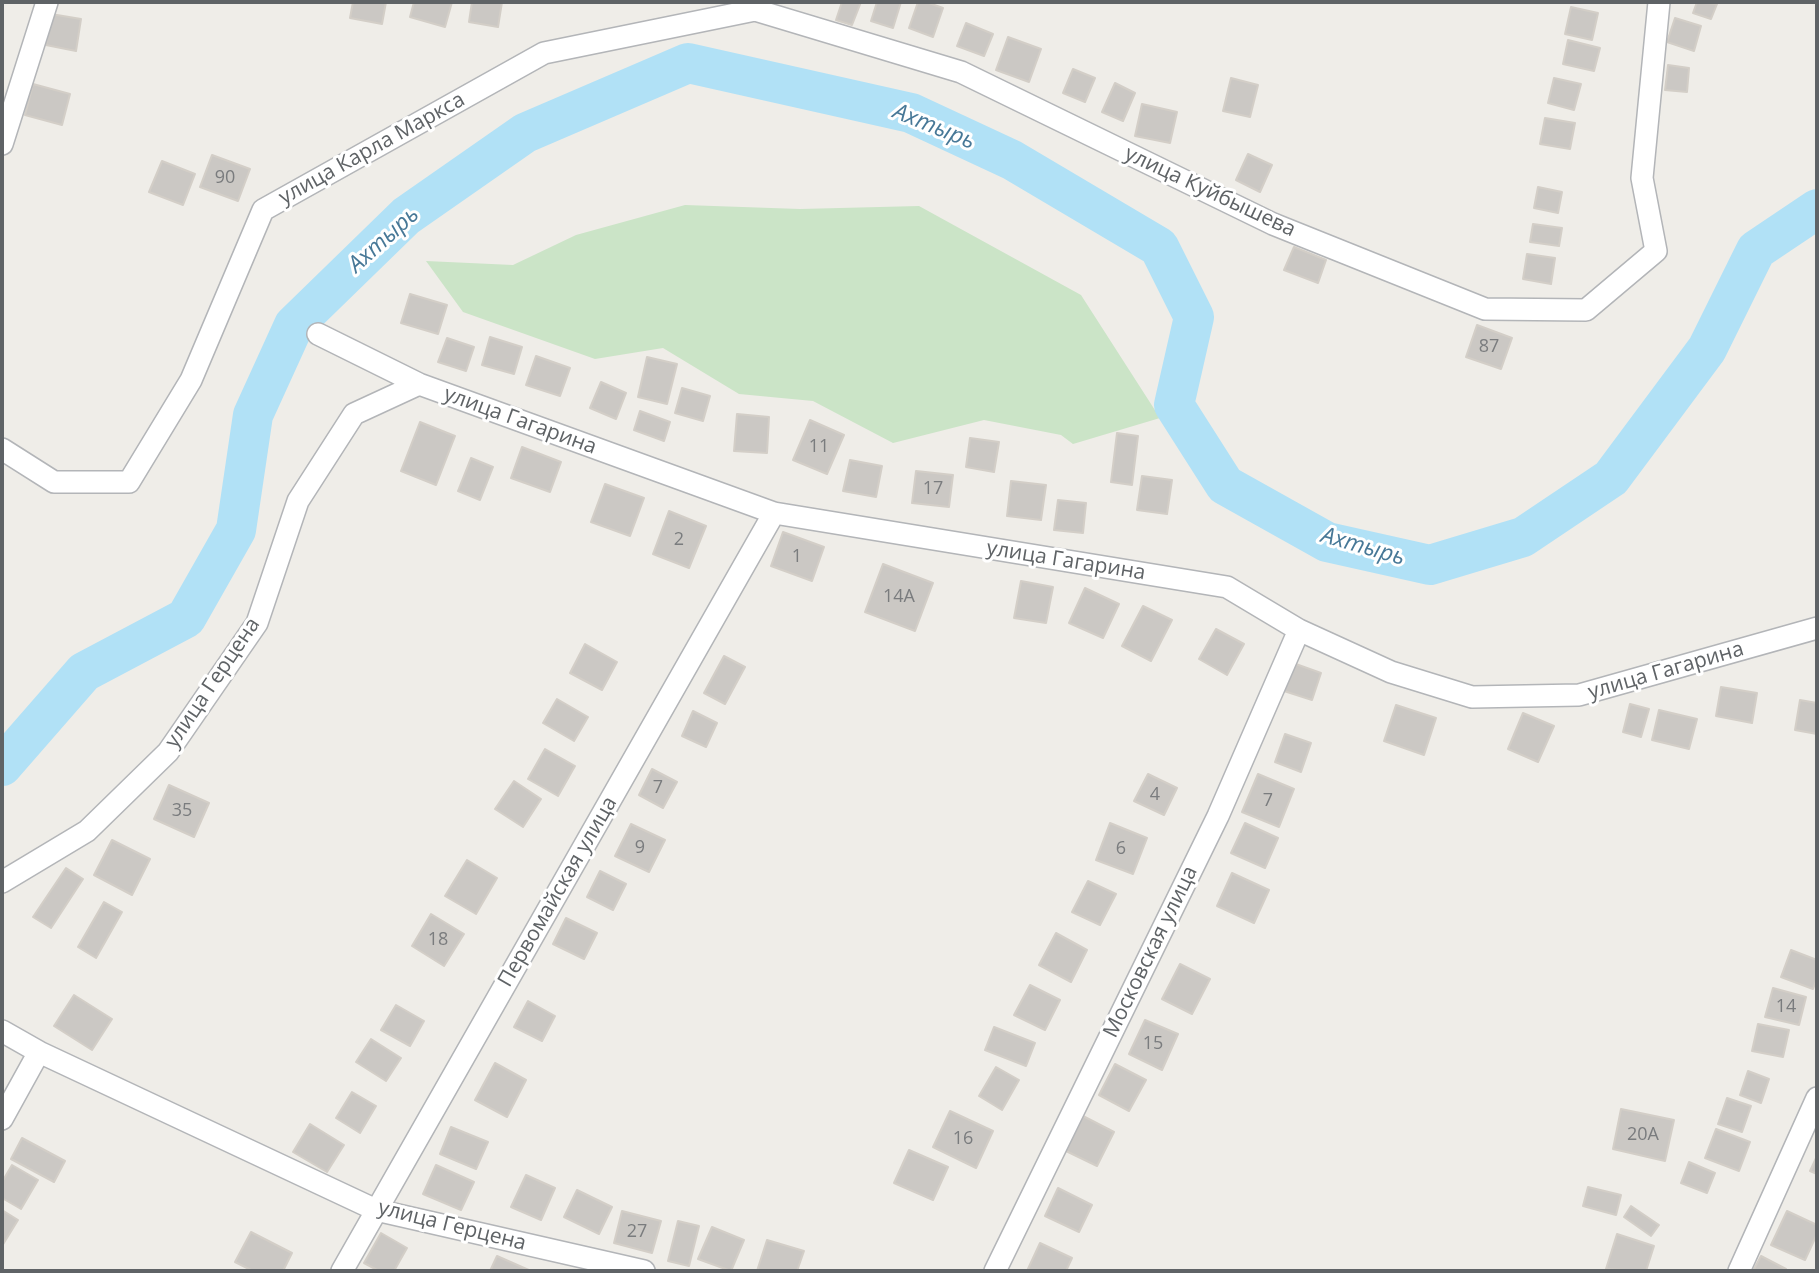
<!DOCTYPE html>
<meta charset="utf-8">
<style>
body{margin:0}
#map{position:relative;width:1819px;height:1273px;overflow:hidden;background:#efede8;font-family:"Open Sans",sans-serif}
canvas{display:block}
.frame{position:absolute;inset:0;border:4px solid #5f6366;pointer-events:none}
</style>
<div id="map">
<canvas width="1819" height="1273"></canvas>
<div class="frame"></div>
</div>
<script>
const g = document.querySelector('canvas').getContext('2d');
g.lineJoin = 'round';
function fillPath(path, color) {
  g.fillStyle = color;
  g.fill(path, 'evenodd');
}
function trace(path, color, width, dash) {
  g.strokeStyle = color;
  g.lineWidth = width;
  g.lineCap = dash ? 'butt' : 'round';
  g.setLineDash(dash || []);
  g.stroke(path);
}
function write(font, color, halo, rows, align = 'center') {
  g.font = font + ' "Open Sans",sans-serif';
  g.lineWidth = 6;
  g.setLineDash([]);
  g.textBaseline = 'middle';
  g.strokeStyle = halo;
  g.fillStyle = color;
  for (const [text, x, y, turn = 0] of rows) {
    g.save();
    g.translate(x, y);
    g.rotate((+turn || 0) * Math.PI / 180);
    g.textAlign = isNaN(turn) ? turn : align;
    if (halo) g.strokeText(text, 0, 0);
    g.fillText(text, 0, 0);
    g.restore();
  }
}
fillPath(new Path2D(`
 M 685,205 L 800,209 L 919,206 L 1081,295 L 1160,418 L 1073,444 L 1061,435 L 984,420 L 893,443 L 813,401 L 739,394 L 663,348 L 595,359 L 463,312 L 426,261 L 513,265 L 576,235 Z`), '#cbe4c7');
trace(new Path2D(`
 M 2,766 L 84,672 L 186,618 L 236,530 L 253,415 L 294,325 L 406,216 L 525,133 L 688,63 L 911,113 L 1012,160 L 1159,247 L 1194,317 L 1174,405 L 1225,485 L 1327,542 L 1430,565 L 1523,537 L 1611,478 L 1707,349 L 1756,250 L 1817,209`), '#b1e1f6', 40);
const building = new Path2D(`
 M 353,2 L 386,2 L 382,24 L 350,18 Z
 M 414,2 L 452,2 L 445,27 L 410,17 Z
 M 472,2 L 502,2 L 498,27 L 469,22 Z
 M 842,2 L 861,2 L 852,25 L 836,20 Z
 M 877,2 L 901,2 L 893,28 L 871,21 Z
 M 918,2 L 926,2 L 943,8 L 933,37 L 909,28 Z
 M 1697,2 L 1717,4 L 1711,19 L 1693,13 Z
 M 1571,7 L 1598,13 L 1592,40 L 1565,34 Z
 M 51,14 L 81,19 L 76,51 L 46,45 Z
 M 1675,18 L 1701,26 L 1694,51 L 1667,42 Z
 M 966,23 L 993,34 L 984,56 L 957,46 Z
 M 1008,37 L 1041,49 L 1029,82 L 996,70 Z
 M 1568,40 L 1600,48 L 1594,71 L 1563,64 Z
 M 1668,65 L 1689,68 L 1687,92 L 1665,90 Z
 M 1073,69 L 1095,78 L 1085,102 L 1063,93 Z
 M 1231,78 L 1258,85 L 1250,117 L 1223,111 Z
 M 1554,78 L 1581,84 L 1574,110 L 1548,103 Z
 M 1115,83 L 1135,93 L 1123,121 L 1102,112 Z
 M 33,84 L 70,94 L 62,125 L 25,115 Z
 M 1142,104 L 1177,112 L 1170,143 L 1135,136 Z
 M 1545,118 L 1575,123 L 1570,149 L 1540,144 Z
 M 1248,154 L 1272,165 L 1260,192 L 1236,180 Z
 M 212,155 L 250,169 L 238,201 L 200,187 Z
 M 162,161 L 195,174 L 183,205 L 149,192 Z
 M 1538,187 L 1562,192 L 1558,213 L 1534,208 Z
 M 1533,224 L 1562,228 L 1559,246 L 1530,242 Z
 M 1294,247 L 1326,260 L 1318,283 L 1284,270 Z
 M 1527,254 L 1555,258 L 1551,284 L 1523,279 Z
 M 410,294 L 447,305 L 438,334 L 401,323 Z
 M 1477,325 L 1512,338 L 1501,369 L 1466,357 Z
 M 490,337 L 522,347 L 514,374 L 482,365 Z
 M 447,338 L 474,347 L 466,371 L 438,362 Z
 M 536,356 L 570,368 L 560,396 L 526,385 Z
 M 647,357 L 677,364 L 667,404 L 638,397 Z
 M 601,382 L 626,393 L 616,419 L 590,408 Z
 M 682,388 L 710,396 L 703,421 L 675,413 Z
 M 640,411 L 670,422 L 664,441 L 634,430 Z
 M 737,414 L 769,417 L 767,453 L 734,451 Z
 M 810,420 L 844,435 L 827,474 L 793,460 Z
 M 420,422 L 455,436 L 436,485 L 401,471 Z
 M 1117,433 L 1138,436 L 1132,485 L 1111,482 Z
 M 970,438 L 999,442 L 994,472 L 966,467 Z
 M 522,447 L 561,462 L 550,492 L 511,478 Z
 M 471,458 L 493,467 L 480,500 L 458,491 Z
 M 850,460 L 882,466 L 876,497 L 843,491 Z
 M 916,471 L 953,475 L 949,507 L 912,503 Z
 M 1142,476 L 1172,480 L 1167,514 L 1137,510 Z
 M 1011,481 L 1046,485 L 1041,520 L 1007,516 Z
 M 605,484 L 644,498 L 630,536 L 591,522 Z
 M 1058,500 L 1086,503 L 1083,533 L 1054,530 Z
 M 669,511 L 706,526 L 689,568 L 653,554 Z
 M 783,532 L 824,547 L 812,581 L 771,566 Z
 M 883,564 L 933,583 L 915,631 L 865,612 Z
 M 1021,581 L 1053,587 L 1046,623 L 1014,618 Z
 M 1085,588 L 1119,604 L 1103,638 L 1069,623 Z
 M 1143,606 L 1172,620 L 1151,661 L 1122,646 Z
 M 1216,629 L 1244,644 L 1227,675 L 1199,659 Z
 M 585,644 L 617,662 L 602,690 L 570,673 Z
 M 724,656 L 745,667 L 725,704 L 704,693 Z
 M 1293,663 L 1321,673 L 1312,700 L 1284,691 Z
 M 1721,687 L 1757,693 L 1752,723 L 1716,716 Z
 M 557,699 L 588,717 L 574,741 L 543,723 Z
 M 1800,700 L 1817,703 L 1817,734 L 1795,730 Z
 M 1630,704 L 1649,709 L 1641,737 L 1623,732 Z
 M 1396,705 L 1436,718 L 1424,755 L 1384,741 Z
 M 1659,710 L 1697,719 L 1689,749 L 1652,740 Z
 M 693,711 L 717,723 L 706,747 L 682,736 Z
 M 1523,713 L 1554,726 L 1538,762 L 1508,749 Z
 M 1285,734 L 1311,743 L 1301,772 L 1275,762 Z
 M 545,749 L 575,766 L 558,796 L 528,779 Z
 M 652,769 L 677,782 L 663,808 L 639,795 Z
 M 1148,774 L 1177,788 L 1164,815 L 1134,801 Z
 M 1258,774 L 1294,789 L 1279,827 L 1242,812 Z
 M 514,781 L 541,799 L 523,827 L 495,809 Z
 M 169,785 L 209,803 L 194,837 L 154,819 Z
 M 1110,823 L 1147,838 L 1133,874 L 1096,860 Z
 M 1245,823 L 1278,838 L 1265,868 L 1231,853 Z
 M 631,824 L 665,840 L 649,872 L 615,856 Z
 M 112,840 L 150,859 L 132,895 L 94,875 Z
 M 467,860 L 497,878 L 476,914 L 445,896 Z
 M 66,868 L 83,879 L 51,928 L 33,917 Z
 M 600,871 L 626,884 L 613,910 L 587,897 Z
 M 1232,873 L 1269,890 L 1254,923 L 1217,906 Z
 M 1088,881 L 1116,894 L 1100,925 L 1072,912 Z
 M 104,902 L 122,912 L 96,958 L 78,947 Z
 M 431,914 L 464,934 L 444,966 L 412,946 Z
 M 566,918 L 597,933 L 584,959 L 553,944 Z
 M 1056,933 L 1087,950 L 1071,982 L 1039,965 Z
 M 1791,950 L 1817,960 L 1817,978 L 1813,989 L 1781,977 Z
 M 1180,964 L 1210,979 L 1192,1014 L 1162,999 Z
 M 1030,985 L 1060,1000 L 1045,1030 L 1014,1015 Z
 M 1773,988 L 1806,997 L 1799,1025 L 1765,1017 Z
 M 74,995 L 112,1019 L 92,1050 L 54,1026 Z
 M 528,1001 L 555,1016 L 542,1041 L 514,1027 Z
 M 396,1005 L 424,1021 L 410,1046 L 381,1030 Z
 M 1145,1020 L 1178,1034 L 1162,1070 L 1129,1054 Z
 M 1758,1024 L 1789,1030 L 1783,1057 L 1752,1051 Z
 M 994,1027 L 1035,1043 L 1026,1066 L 985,1050 Z
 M 371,1039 L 401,1058 L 386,1081 L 356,1062 Z
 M 495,1063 L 526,1080 L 507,1117 L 475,1100 Z
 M 1115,1064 L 1146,1080 L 1129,1111 L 1099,1095 Z
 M 996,1067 L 1019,1080 L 1002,1110 L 979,1096 Z
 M 1748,1071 L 1769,1079 L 1761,1103 L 1740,1095 Z
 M 352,1092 L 376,1106 L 360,1133 L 336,1118 Z
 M 1727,1098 L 1751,1106 L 1742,1132 L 1718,1124 Z
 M 1621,1109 L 1674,1120 L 1665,1161 L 1613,1149 Z
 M 950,1111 L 993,1131 L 976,1168 L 933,1147 Z
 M 1083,1116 L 1114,1132 L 1097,1166 L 1066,1151 Z
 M 310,1124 L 344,1145 L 327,1172 L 293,1152 Z
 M 451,1127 L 488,1142 L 476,1169 L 440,1154 Z
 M 1716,1129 L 1750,1142 L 1739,1171 L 1705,1158 Z
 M 22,1138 L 65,1161 L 54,1182 L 11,1159 Z
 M 909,1150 L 948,1167 L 933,1200 L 894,1183 Z
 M 1817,1156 L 1817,1174 L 1810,1171 Z
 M 1689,1162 L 1715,1173 L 1707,1193 L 1681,1183 Z
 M 12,1165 L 38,1180 L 21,1209 L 2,1198 L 2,1182 Z
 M 436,1165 L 474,1182 L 461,1210 L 423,1194 Z
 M 526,1175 L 555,1188 L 541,1220 L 511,1207 Z
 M 1588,1187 L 1621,1195 L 1616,1215 L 1583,1206 Z
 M 1058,1188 L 1092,1205 L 1079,1232 L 1045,1216 Z
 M 577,1190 L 612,1207 L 599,1234 L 564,1217 Z
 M 1631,1206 L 1659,1225 L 1651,1236 L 1624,1217 Z
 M 2,1210 L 18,1220 L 2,1246 Z
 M 622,1211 L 661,1221 L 652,1253 L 614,1243 Z
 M 1787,1211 L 1817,1225 L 1817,1234 L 1805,1260 L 1771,1245 Z
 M 678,1221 L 699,1226 L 689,1266 L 668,1261 Z
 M 712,1227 L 744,1240 L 731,1271 L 698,1259 Z
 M 251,1232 L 292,1253 L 283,1271 L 253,1271 L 235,1262 Z
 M 381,1233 L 407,1248 L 394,1271 L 379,1271 L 364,1263 Z
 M 1617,1234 L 1654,1246 L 1646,1271 L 1606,1269 Z
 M 767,1240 L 804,1251 L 797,1271 L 757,1271 Z
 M 1040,1243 L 1072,1258 L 1066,1271 L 1027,1271 Z
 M 497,1256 L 531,1271 L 490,1271 Z
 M 1761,1256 L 1786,1269 L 1785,1271 L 1753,1271 Z`);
fillPath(building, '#cbc8c4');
trace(building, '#d3cec7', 2);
const minor = new Path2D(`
 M 755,10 L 961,72 L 1273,224 L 1485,309 L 1586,310 L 1656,251 L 1642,178 L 1659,2
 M 2,144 L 47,2
 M 318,334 L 419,384 L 774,513 L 1227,587 L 1299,630 L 1391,672 L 1472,697 L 1579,695 L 1817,628
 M 2,449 L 54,482 L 129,482 L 191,380 L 263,210 L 544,53 L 755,10 L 758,2
 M 2,882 L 87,831 L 168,752 L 257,623 L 298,501 L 354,414 L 419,384
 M 2,1031 L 39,1052 L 2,1119
 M 39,1052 L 376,1210 L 644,1271
 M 342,1271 L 774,513
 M 995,1271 L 1218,816 L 1299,630
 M 1739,1271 L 1817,1098`);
trace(minor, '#b3b5b8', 24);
trace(minor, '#fff', 21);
write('18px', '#7a7c7e', null, [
 ["90",225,178],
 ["87",1489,347],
 ["11",819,447],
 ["17",933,489],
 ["2",679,540],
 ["1",797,557],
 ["14А",899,597],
 ["7",658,788],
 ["4",1155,795],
 ["7",1268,801],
 ["35",182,811],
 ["9",640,848],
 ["6",1121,849],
 ["18",438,940],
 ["14",1786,1007],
 ["15",1153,1044],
 ["20А",1643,1135],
 ["16",963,1139],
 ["27",637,1232]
]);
write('21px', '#5f6366', '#fff', [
 ["улица Карла Маркса",372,149,-29],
 ["улица Куйбышева",1210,192,25],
 ["улица Гагарина",520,421,20],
 ["улица Гагарина",1066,561,9],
 ["улица Гагарина",1666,671,-16],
 ["улица Герцена",213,683,-56],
 ["Первомайская улица",558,892,-60],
 ["Московская улица",1151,952,-64],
 ["улица Герцена",452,1226,14]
]);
write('italic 23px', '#477897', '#fff', [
 ["Ахтырь",934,127,22],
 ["Ахтырь",384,240,-42],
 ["Ахтырь",1363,547,16]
]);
</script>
